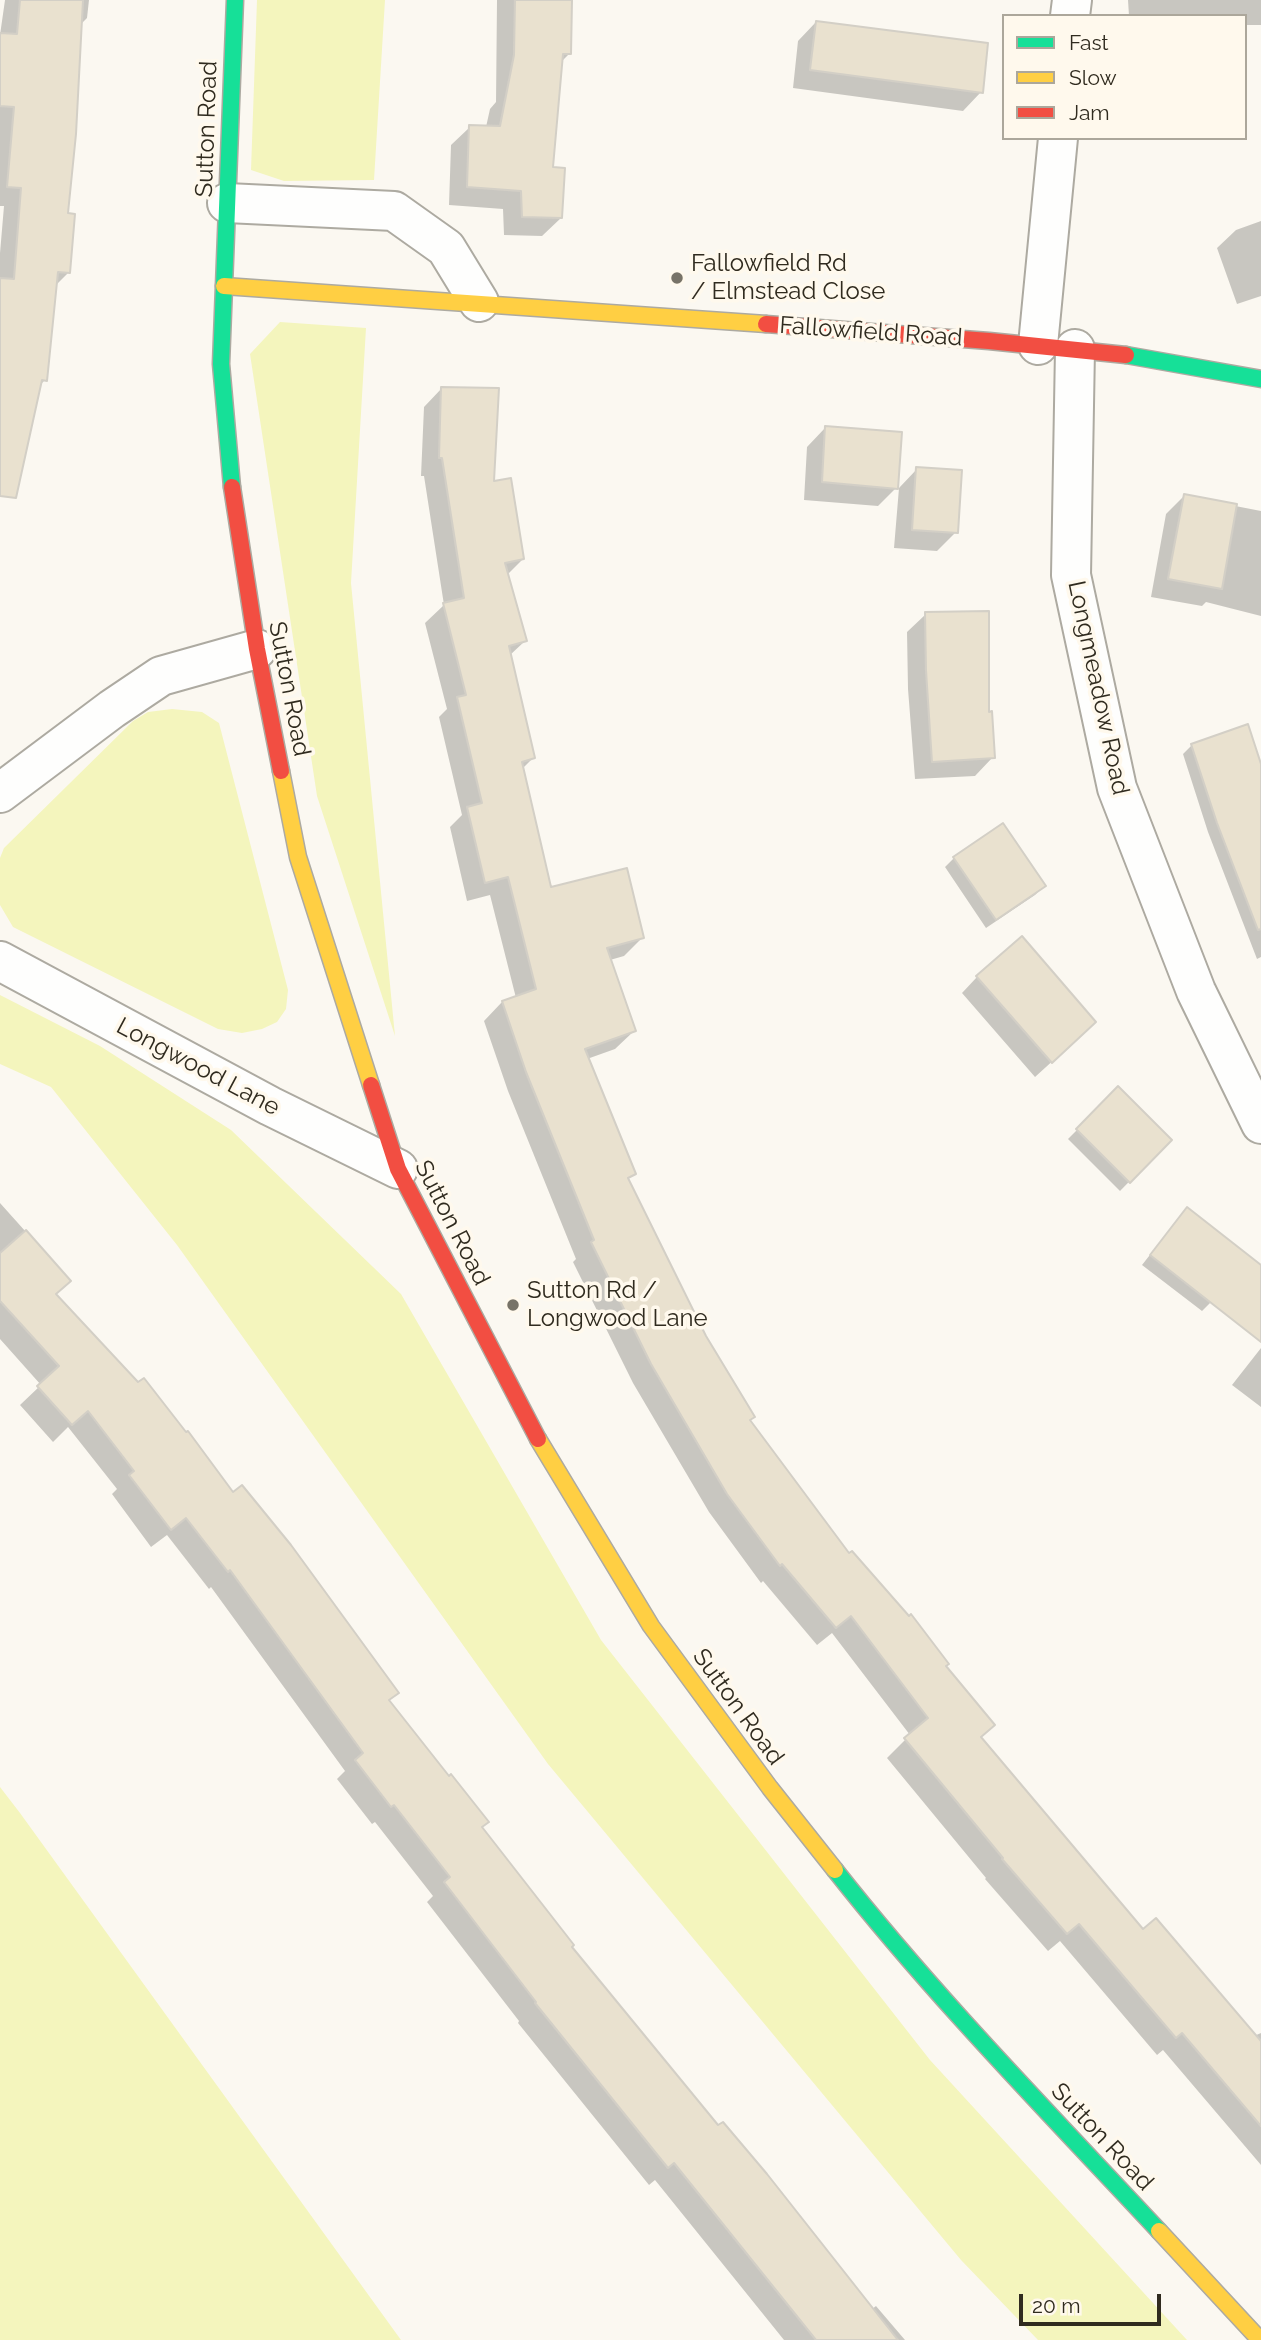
<!DOCTYPE html>
<style>
body{margin:0}
#map{position:relative;width:1261px;height:2340px;overflow:hidden;background:#fbf8f1;font-family:Raleway,sans-serif}
canvas{display:block}
.legend{position:absolute;left:1002px;top:14px;width:245px;height:126px;box-sizing:border-box;background:#fff9ed;border:2px solid #aca79b;margin:0;padding:9px 12px;list-style:none;font-size:21px;color:#302b1f}
.legend li{display:flex;align-items:center;gap:14px;height:35px}
.legend b{width:35px;border:2px solid #aca79b}
.scale{position:absolute;left:1019px;top:2294px;width:142px;height:32px;box-sizing:border-box;border:4px solid #302b1f;border-top:0;padding-left:9px;font-size:21px;line-height:24px;white-space:nowrap;color:#302b1f;-webkit-text-stroke:5px #fff9ed;paint-order:stroke}
</style>
<div id="map">
<canvas width="1261" height="2340"></canvas>
<ul class="legend">
<li><b style="height:9px;background:#16e098"></b>Fast</li>
<li><b style="height:9px;background:#ffcf43"></b>Slow</li>
<li><b style="height:9px;background:#f24e42"></b>Jam</li>
</ul>
<div class="scale">20 m</div>
</div>
<script>
const g = document.querySelector('canvas').getContext('2d');
g.lineJoin = 'round';
function fillPath(path, color) {
  g.fillStyle = color;
  g.fill(path, 'evenodd');
}
function trace(path, color, width, dash) {
  g.strokeStyle = color;
  g.lineWidth = width;
  g.lineCap = dash ? 'butt' : 'round';
  g.setLineDash(dash || []);
  g.stroke(path);
}
function write(font, color, halo, rows, align = 'center') {
  g.font = font + ' Raleway,sans-serif';
  g.lineWidth = 7;
  g.setLineDash([]);
  g.textBaseline = 'middle';
  g.strokeStyle = halo;
  g.fillStyle = color;
  for (const [text, x, y, turn = 0] of rows) {
    g.save();
    g.translate(x, y);
    g.rotate((+turn || 0) * Math.PI / 180);
    g.textAlign = isNaN(turn) ? turn : align;
    if (halo) g.strokeText(text, 0, 0);
    g.fillText(text, 0, 0);
    g.restore();
  }
}
fillPath(new Path2D(`
 M 257,0 L 385,0 L 374,180 L 284,181 L 251,170 Z
 M 280,322 L 366,328 L 351,583 L 395,1036 L 317,796 L 250,354 Z
 M 172,709 L 202,712 L 219,723 L 288,990 L 286,1009 L 277,1022 L 262,1029 L 242,1033 L 218,1029 L 13,927 L 0,905 L 0,858 L 4,848 L 133,721 L 148,712 Z
 M 0,995 L 100,1046 L 231,1130 L 401,1294 L 601,1640 L 930,2060 L 1187,2340 L 1038,2340 L 961,2260 L 548,1764 L 177,1245 L 51,1087 L 0,1064 Z
 M 0,1787 L 20,1813 L 401,2340 L 0,2340 Z`), '#f4f5bd');
fillPath(new Path2D(`
 M 5,0 L 89,0 L 87,18 L 80,25 L 66,215 L 68,273 L 55,286 L 45,380 L 39,386 L 0,495 L 0,253 L 4,206 L 0,206 L 0,35 Z
 M 497,0 L 570,0 L 570,53 L 560,63 L 551,168 L 561,218 L 542,236 L 504,235 L 503,209 L 449,205 L 451,145 L 470,127 L 486,127 L 490,109 L 496,102 Z
 M 1128,0 L 1261,0 L 1261,25 L 1245,25 L 1245,16 L 1129,16 Z
 M 816,22 L 981,92 L 963,111 L 793,88 L 798,41 Z
 M 1261,221 L 1261,296 L 1237,304 L 1217,248 L 1236,230 Z
 M 442,388 L 492,483 L 523,559 L 507,575 L 525,641 L 509,656 L 533,758 L 522,769 L 550,889 L 642,938 L 624,956 L 610,960 L 634,1031 L 615,1049 L 587,1059 L 634,1174 L 627,1180 L 748,1421 L 848,1556 L 944,1667 L 980,1738 L 1143,1932 L 1254,2036 L 1261,2033 L 1261,2165 L 1163,2050 L 1157,2055 L 1060,1941 L 1048,1951 L 985,1879 L 986,1878 L 887,1758 L 910,1735 L 832,1633 L 817,1645 L 763,1581 L 761,1583 L 709,1512 L 633,1383 L 573,1262 L 576,1259 L 508,1091 L 484,1021 L 502,1002 L 516,998 L 490,895 L 467,901 L 450,827 L 462,815 L 439,717 L 447,709 L 425,623 L 444,605 L 424,476 L 421,476 L 424,407 Z
 M 825,428 L 896,488 L 878,506 L 804,500 L 807,447 Z
 M 917,469 L 956,532 L 937,551 L 894,548 L 899,488 Z
 M 1184,496 L 1261,511 L 1261,616 L 1206,602 L 1202,606 L 1151,597 L 1166,514 Z
 M 926,614 L 987,713 L 993,757 L 975,776 L 915,779 L 908,689 L 907,632 Z
 M 1192,745 L 1261,771 L 1261,957 L 1257,959 L 1208,832 L 1183,754 Z
 M 954,858 L 1044,886 L 1035,895 L 986,928 L 945,867 Z
 M 977,977 L 1079,1037 L 1035,1077 L 962,993 Z
 M 1118,1089 L 1170,1140 L 1120,1191 L 1068,1139 Z
 M 0,1203 L 69,1280 L 55,1295 L 233,1494 L 397,1693 L 388,1701 L 570,1947 L 717,2128 L 872,2309 L 876,2306 L 905,2340 L 784,2340 L 655,2180 L 649,2185 L 518,2023 L 519,2021 L 427,1902 L 433,1896 L 375,1822 L 372,1824 L 337,1779 L 345,1771 L 211,1587 L 209,1589 L 167,1535 L 151,1547 L 112,1494 L 117,1489 L 68,1427 L 53,1442 L 20,1405 L 41,1385 L 0,1339 Z
 M 1178,1219 L 1211,1302 L 1202,1311 L 1142,1265 Z
 M 1261,1348 L 1261,1407 L 1232,1385 Z`), '#0003');
const building = new Path2D(`
 M 20,0 L 83,0 L 76,134 L 68,213 L 75,214 L 70,273 L 58,272 L 47,381 L 42,380 L 16,498 L 0,496 L 0,278 L 14,279 L 21,188 L 7,187 L 14,107 L 0,106 L 0,33 L 17,34 Z
 M 515,0 L 572,0 L 571,54 L 563,54 L 553,167 L 565,168 L 562,218 L 522,217 L 521,191 L 467,187 L 469,125 L 500,126 L 514,55 Z
 M 816,21 L 988,43 L 983,93 L 810,70 Z
 M 441,387 L 499,388 L 494,481 L 511,478 L 524,559 L 505,563 L 527,641 L 509,646 L 535,758 L 522,762 L 551,887 L 627,868 L 644,938 L 607,948 L 636,1031 L 585,1049 L 636,1174 L 628,1178 L 706,1336 L 755,1417 L 750,1420 L 849,1553 L 852,1551 L 909,1616 L 911,1614 L 949,1664 L 946,1666 L 995,1725 L 981,1737 L 1143,1929 L 1156,1918 L 1261,2041 L 1261,2126 L 1182,2033 L 1176,2038 L 1079,1924 L 1067,1934 L 1002,1859 L 1003,1858 L 904,1738 L 928,1718 L 851,1616 L 836,1628 L 782,1564 L 780,1566 L 727,1494 L 651,1364 L 591,1242 L 594,1240 L 526,1072 L 502,1001 L 536,989 L 508,877 L 485,883 L 467,807 L 482,803 L 457,697 L 466,695 L 443,603 L 464,598 L 442,458 L 439,458 Z
 M 825,426 L 902,432 L 898,489 L 822,482 Z
 M 916,467 L 962,470 L 958,533 L 912,530 Z
 M 1184,494 L 1237,504 L 1222,589 L 1168,579 Z
 M 989,611 L 989,712 L 992,711 L 995,758 L 932,762 L 926,670 L 925,612 Z
 M 1248,724 L 1261,764 L 1261,929 L 1258,930 L 1217,823 L 1191,744 Z
 M 1003,823 L 1046,886 L 996,920 L 953,857 Z
 M 1022,936 L 1096,1022 L 1052,1063 L 976,976 Z
 M 1118,1086 L 1172,1140 L 1130,1183 L 1076,1129 Z
 M 1187,1207 L 1261,1265 L 1261,1342 L 1150,1255 Z
 M 26,1230 L 71,1281 L 56,1294 L 138,1382 L 144,1378 L 186,1432 L 188,1431 L 233,1492 L 242,1485 L 291,1545 L 399,1693 L 389,1700 L 449,1776 L 451,1774 L 489,1822 L 482,1827 L 574,1945 L 572,1947 L 718,2125 L 723,2122 L 767,2174 L 898,2340 L 816,2340 L 674,2163 L 668,2168 L 535,2003 L 536,2002 L 444,1882 L 450,1877 L 394,1805 L 391,1807 L 355,1760 L 363,1753 L 230,1570 L 228,1572 L 186,1518 L 171,1530 L 129,1475 L 134,1471 L 88,1411 L 72,1425 L 37,1386 L 59,1366 L 0,1301 L 0,1253 Z`);
fillPath(building, '#e9e1cf');
trace(building, '#d3cfc6', 2);
const street = new Path2D(`
 M 1070,16 L 1072,0
 M 227,203 L 394,211 L 446,248 L 479,302
 M 1038,345 L 1058,138
 M 1075,349 L 1071,575 L 1117,788 L 1196,991 L 1261,1124
 M 0,793 L 112,709 L 161,676 L 257,649
 M 0,961 L 270,1106 L 398,1169`);
const fast = new Path2D(`
 M 1126,355 L 1261,379
 M 232,487 L 221,364 L 235,0
 M 835,1870 C 935,1997 1049,2113 1159,2231`);
const slow = new Path2D(`
 M 224,286 L 766,324
 M 281,771 L 298,857 L 371,1085
 M 538,1439 L 651,1626 L 770,1788 L 835,1870
 M 1159,2231 L 1260,2340`);
const jam = new Path2D(`
 M 766,324 L 989,341 L 1126,355
 M 232,487 L 257,649 L 281,771
 M 371,1085 L 398,1169 L 538,1439`);
trace(street, '#adaaa1', 42);
trace(fast, '#adaaa1', 19);
trace(slow, '#adaaa1', 19);
trace(jam, '#adaaa1', 19);
trace(street, '#fefefd', 38);
trace(fast, '#16e098', 16);
trace(slow, '#ffcf43', 16);
trace(jam, '#f24e42', 16);
for (const [x, y, r, color] of [
 [677,278,7,"#777368"],
 [513,1305,7,"#777368"]
]) {
  const dot = new Path2D();
  dot.arc(x, y, r, 0, 2 * Math.PI);
  g.fillStyle = color;
  g.fill(dot);
  trace(dot, '#fff9ed', 2.5);
}
write('24px', '#302b1f', '#fff9ed', [
 ["Sutton Road",207,129,-88],
 ["Fallowfield Road",871,332,4],
 ["Longmeadow Road",1098,688,78],
 ["Sutton Road",289,689,79],
 ["Longwood Lane",198,1067,28],
 ["Sutton Road",452,1223,63],
 ["Sutton Road",738,1707,54],
 ["Sutton Road",1102,2137,47]
]);
write('24px', '#302b1f', '#fff9ed', [
 ["Fallowfield Rd",691,264],
 ["/ Elmstead Close",691,292],
 ["Sutton Rd /",527,1291],
 ["Longwood Lane",527,1319]
], 'left');
</script>
